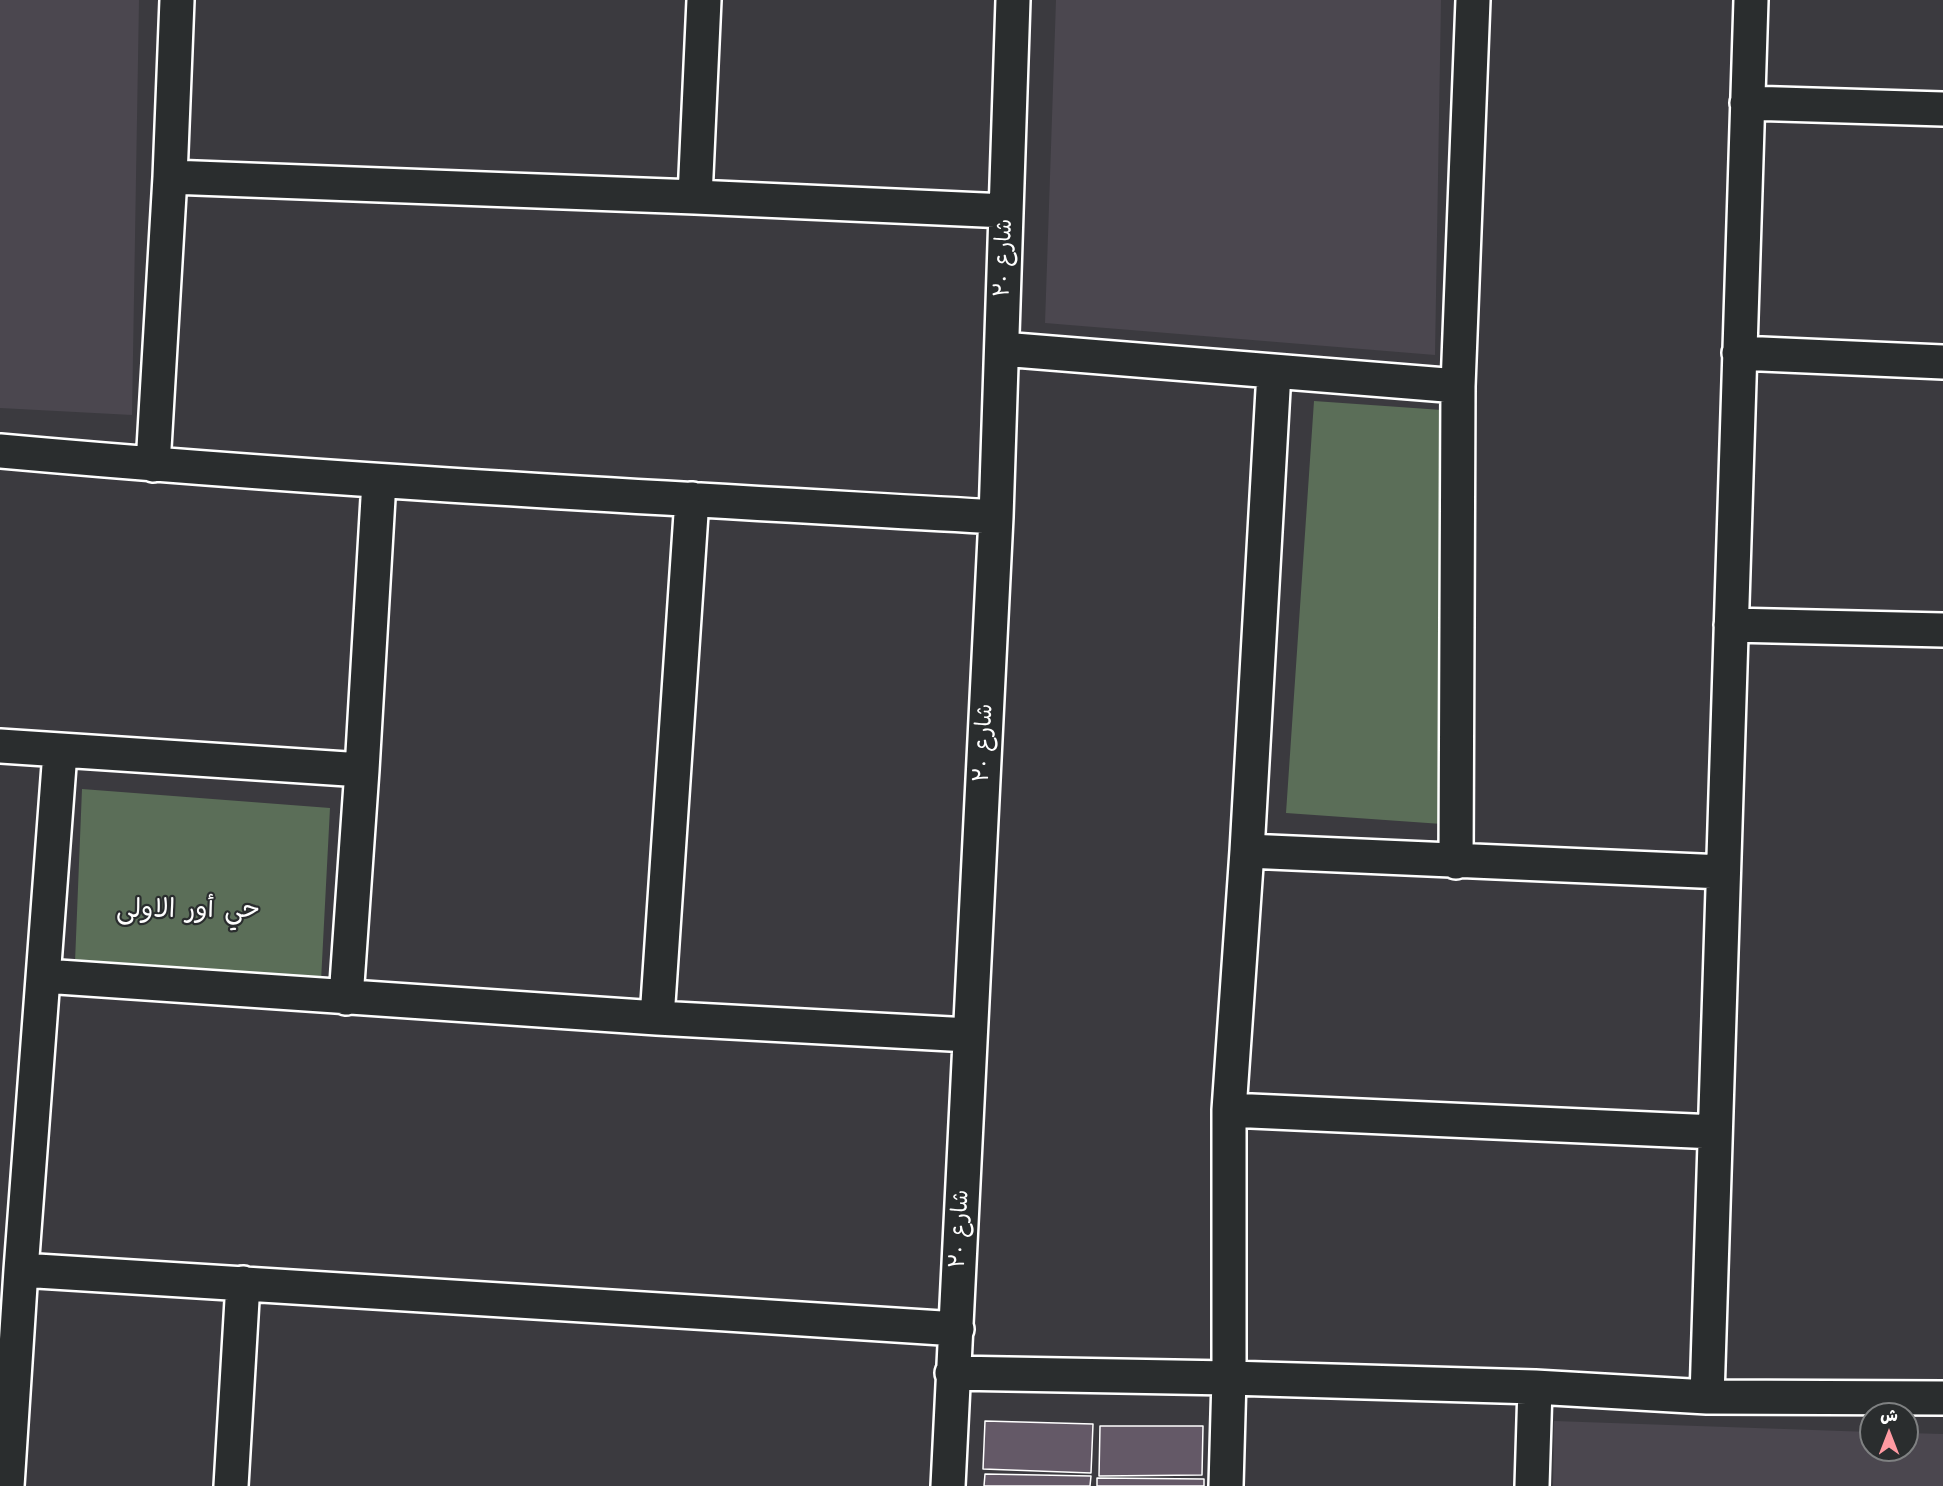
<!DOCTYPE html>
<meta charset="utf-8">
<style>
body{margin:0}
#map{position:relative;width:1943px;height:1486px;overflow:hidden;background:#3b3a3f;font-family:"Architects Daughter","Playpen Sans Arabic",sans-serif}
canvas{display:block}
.north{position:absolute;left:1859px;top:1402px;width:60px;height:60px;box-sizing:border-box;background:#2a2d2e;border:2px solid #7f8182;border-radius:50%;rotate:0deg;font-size:16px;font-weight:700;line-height:24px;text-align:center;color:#fff}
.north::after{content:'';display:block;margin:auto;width:21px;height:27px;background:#ff9aa2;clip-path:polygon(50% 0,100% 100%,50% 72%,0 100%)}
</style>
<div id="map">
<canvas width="1943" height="1486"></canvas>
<div class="north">ش</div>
</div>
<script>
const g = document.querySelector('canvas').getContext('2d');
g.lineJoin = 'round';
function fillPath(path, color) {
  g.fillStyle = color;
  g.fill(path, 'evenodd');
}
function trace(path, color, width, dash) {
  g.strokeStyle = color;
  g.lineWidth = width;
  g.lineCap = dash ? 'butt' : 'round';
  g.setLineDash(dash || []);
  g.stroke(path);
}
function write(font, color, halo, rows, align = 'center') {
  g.font = font + ' "Architects Daughter","Playpen Sans Arabic",sans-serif';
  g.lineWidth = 4.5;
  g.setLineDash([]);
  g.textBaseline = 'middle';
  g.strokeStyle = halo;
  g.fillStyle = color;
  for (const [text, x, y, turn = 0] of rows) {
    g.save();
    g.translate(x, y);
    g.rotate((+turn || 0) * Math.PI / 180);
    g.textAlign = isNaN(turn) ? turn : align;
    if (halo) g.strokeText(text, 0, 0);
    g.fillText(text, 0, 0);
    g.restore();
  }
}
fillPath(new Path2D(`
 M 0,0 L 139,0 L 132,415 L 0,408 Z
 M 1056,0 L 1441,0 L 1435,355 L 1045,323 Z
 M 1554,1421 L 1871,1432 L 1871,1450 L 1907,1450 L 1907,1433 L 1943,1434 L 1943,1486 L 1553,1486 Z`), '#4b474f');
fillPath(new Path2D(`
 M 1314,401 L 1442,410 L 1456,825 L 1286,813 Z
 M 82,789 L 330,808 L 321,981 L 75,962 Z`), '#5b6e58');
const building = new Path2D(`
 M 985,1421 L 1093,1424 L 1091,1473 L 983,1469 Z
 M 1100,1426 L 1203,1426 L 1202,1475 L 1099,1476 Z
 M 985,1474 L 1091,1476 L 1090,1486 L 984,1486 Z
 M 1097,1478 L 1204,1479 L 1204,1486 L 1097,1486 Z`);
fillPath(building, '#645967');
trace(building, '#fff', 1.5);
const minor = new Path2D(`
 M 1747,103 L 1943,109
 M 170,177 L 695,197 L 1006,211
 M 695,197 L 704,0
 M 1002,349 L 1458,386
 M 1739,353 L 1943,362
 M 0,451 C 331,481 664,498 996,517
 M 153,465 L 170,177 L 177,0
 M 1731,625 L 1943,630
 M 0,746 L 362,770
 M 1247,851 L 1723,872
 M 1456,862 L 1458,386 L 1473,0
 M 44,976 L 657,1018 L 969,1035
 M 346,998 L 362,770 L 379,481
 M 657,1018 L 692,499
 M 1229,1110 L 1715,1132
 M 21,1270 C 333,1288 645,1309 957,1329
 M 952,1373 L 1229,1378 L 1535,1387 L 1707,1397 L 1943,1398
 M 1707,1397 L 1751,0
 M 7,1486 L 21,1270 L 60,752
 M 231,1486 L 243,1283
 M 948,1486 L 996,517 L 1013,0
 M 1226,1486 L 1229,1378 L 1229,1110 L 1247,851 L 1274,372
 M 1532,1486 L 1535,1387`);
trace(minor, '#fff', 38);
trace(minor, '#2a2d2e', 33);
write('22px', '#fff', '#2a2d2e', [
 ["شارع ٣٠",1005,258,-88],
 ["شارع ٣٠",985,743,-87],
 ["شارع ٣٠",961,1229,-87]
]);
write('26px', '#fff', '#2a2d2e', [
 ["حي أور الاولى",188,912]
]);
</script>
